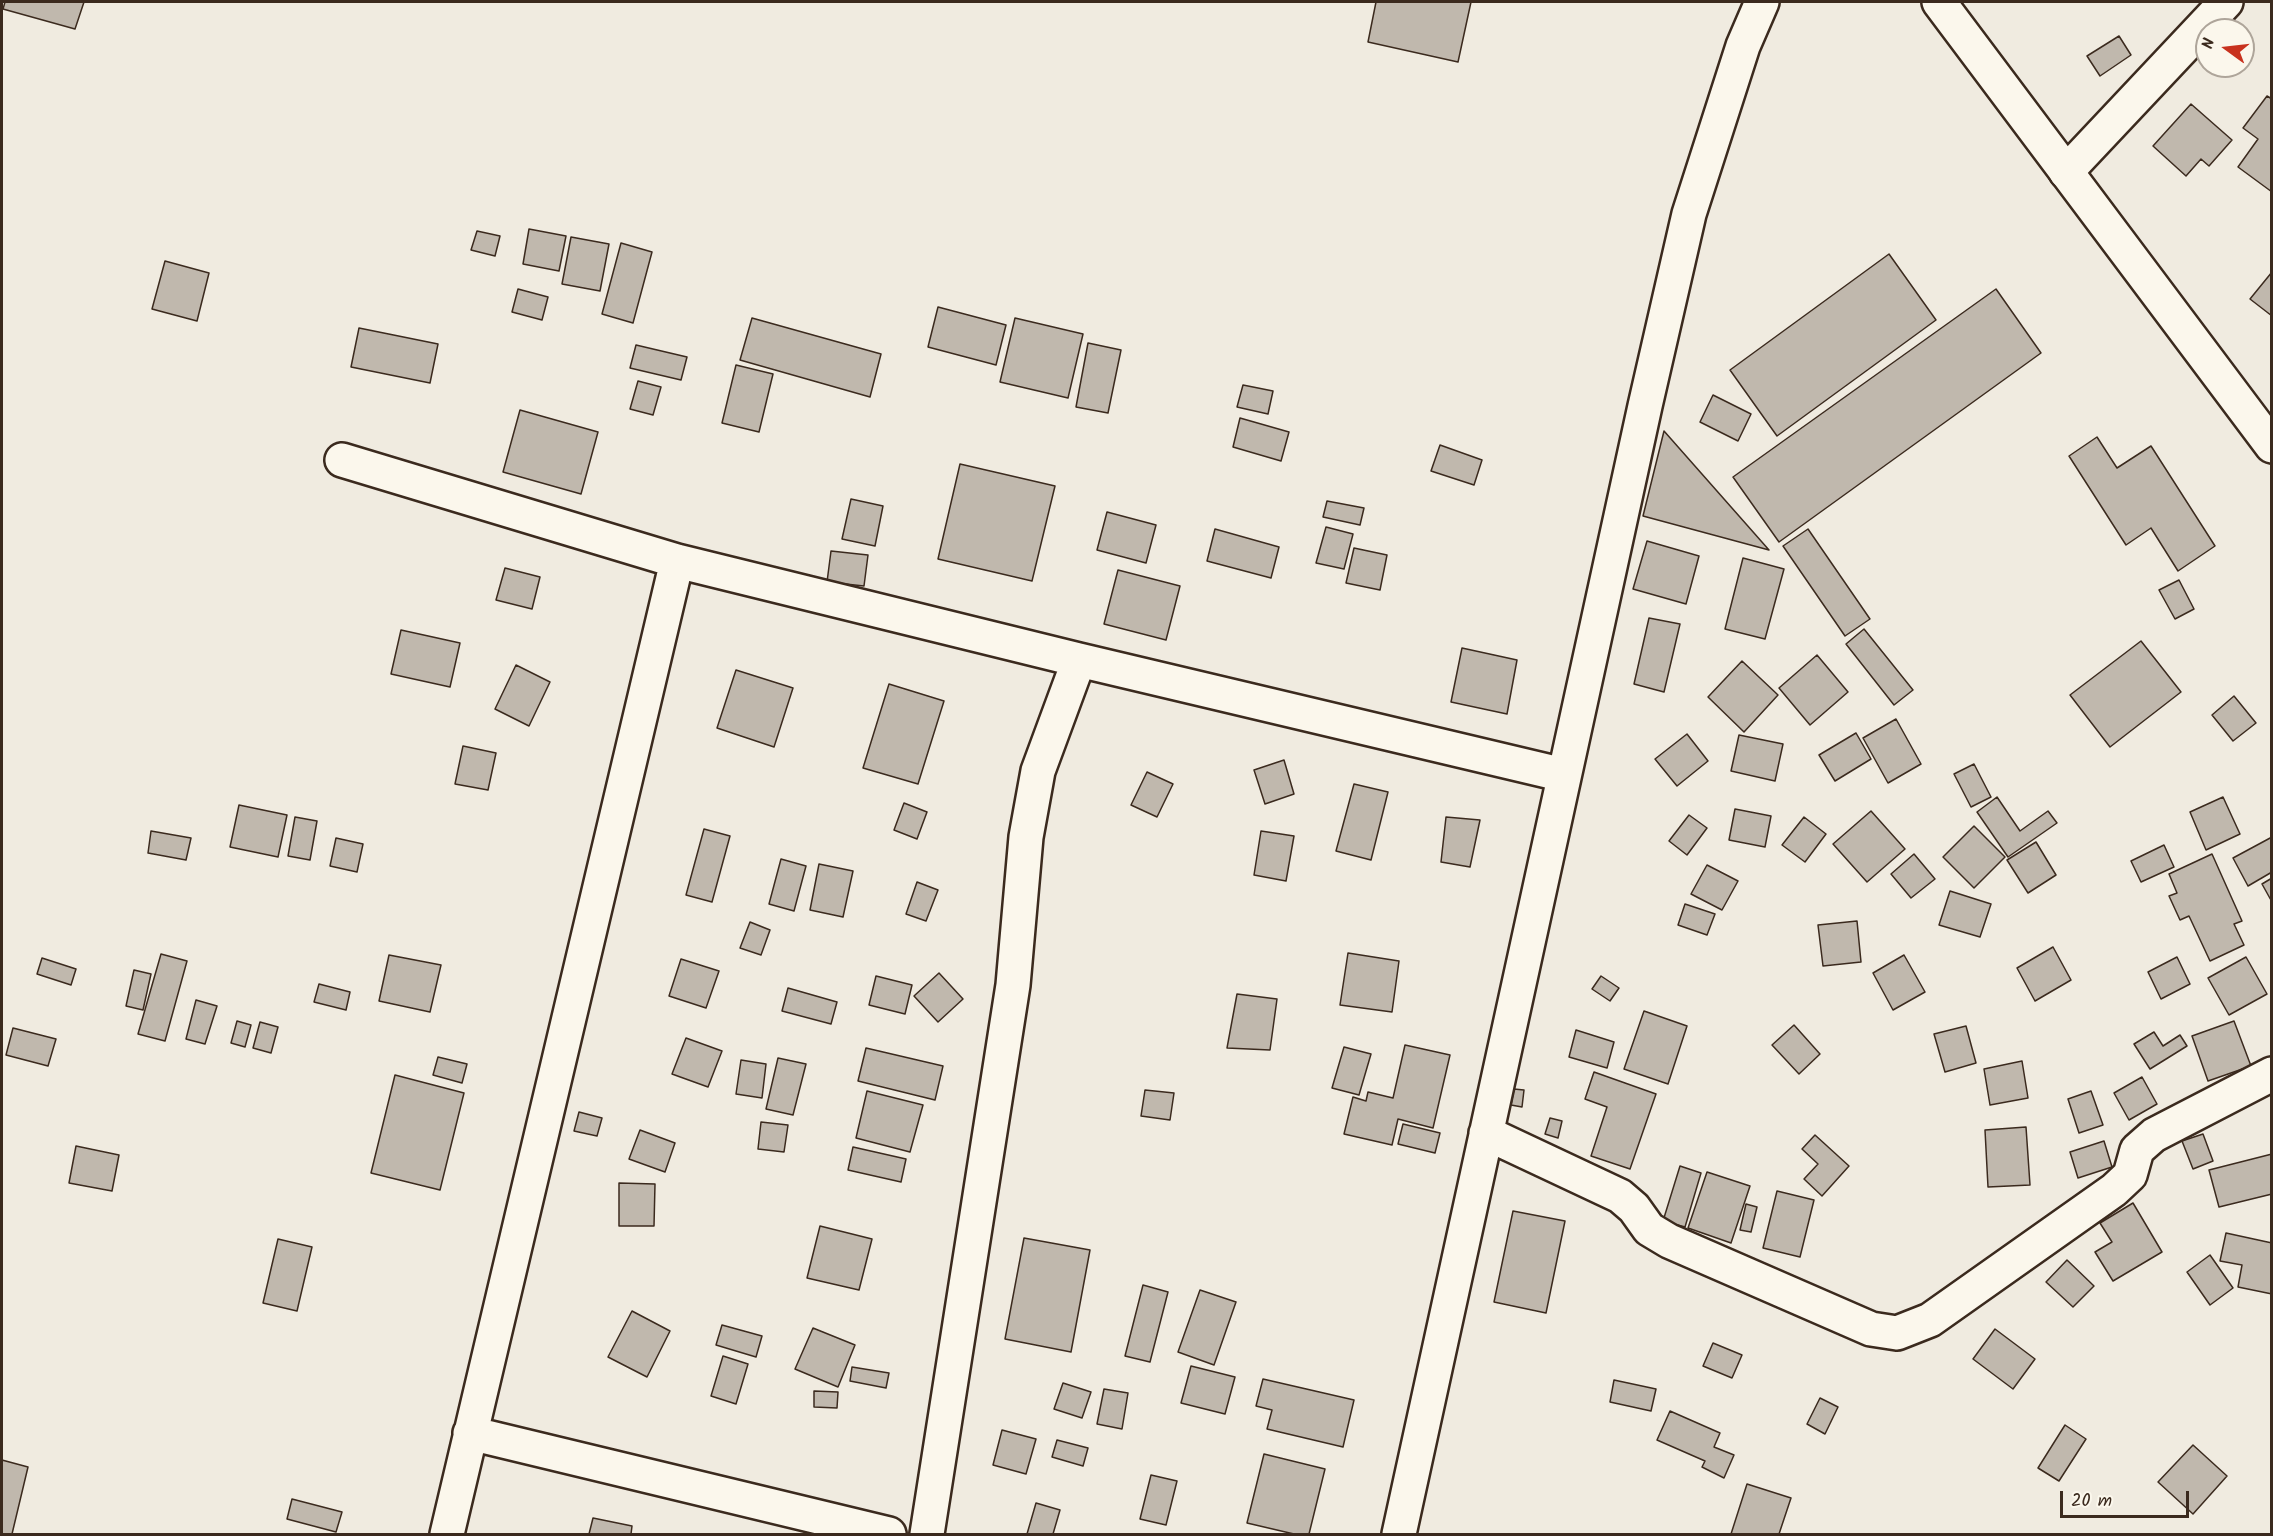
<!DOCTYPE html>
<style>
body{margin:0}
#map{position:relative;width:2273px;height:1536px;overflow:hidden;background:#f0ebe0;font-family:Kalam,sans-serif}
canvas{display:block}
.frame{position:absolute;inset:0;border:3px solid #3b2a1e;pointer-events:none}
.north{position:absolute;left:2195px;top:18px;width:60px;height:60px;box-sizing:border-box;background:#fbf7ec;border:2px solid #aea59a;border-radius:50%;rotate:285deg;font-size:16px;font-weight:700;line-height:24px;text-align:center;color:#3b2a1e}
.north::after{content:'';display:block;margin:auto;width:21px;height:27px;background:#c8321e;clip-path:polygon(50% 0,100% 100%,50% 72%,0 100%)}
.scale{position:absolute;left:2060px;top:1491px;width:129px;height:27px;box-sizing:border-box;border:3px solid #3b2a1e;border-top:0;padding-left:8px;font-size:18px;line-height:21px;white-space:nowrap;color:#3b2a1e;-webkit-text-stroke:4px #fbf7ec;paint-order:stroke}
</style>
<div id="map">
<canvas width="2273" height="1536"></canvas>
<div class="frame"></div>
<div class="north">N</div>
<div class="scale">20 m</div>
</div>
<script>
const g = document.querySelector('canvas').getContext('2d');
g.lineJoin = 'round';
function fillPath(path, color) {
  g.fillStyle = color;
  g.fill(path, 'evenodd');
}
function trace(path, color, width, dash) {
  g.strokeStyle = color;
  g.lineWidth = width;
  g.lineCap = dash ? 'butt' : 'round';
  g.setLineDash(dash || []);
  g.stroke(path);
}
const building = new Path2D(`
 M 5,2 L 84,2 L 75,29 L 3,9 Z
 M 1376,2 L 1471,2 L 1458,62 L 1368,42 Z
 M 2119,36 L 2131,55 L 2100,76 L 2087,56 Z
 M 2267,96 L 2272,99 L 2272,192 L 2238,167 L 2258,139 L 2243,128 Z
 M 2191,104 L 2232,140 L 2209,166 L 2201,159 L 2186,176 L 2153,146 Z
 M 529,229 L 566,236 L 559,271 L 523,264 Z
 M 477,231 L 500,236 L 495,256 L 471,250 Z
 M 571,237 L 609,244 L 600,291 L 562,284 Z
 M 621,243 L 652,252 L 633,323 L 602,314 Z
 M 1889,254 L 1936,320 L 1777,436 L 1730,370 Z
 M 165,261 L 209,273 L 197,321 L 152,309 Z
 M 2272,272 L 2272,316 L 2250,299 Z
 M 518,289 L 548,297 L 542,320 L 512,312 Z
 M 1996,289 L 2041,353 L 1779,542 L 1733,477 Z
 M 938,307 L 1006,325 L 996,365 L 928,347 Z
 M 752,318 L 881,354 L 870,397 L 740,360 Z
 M 1015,318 L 1083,334 L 1068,398 L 1000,382 Z
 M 359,328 L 438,344 L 430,383 L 351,367 Z
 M 1088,343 L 1121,350 L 1108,413 L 1076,407 Z
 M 636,345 L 687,357 L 681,380 L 630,368 Z
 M 736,365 L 773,374 L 759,432 L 722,423 Z
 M 638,381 L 661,387 L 653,415 L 630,409 Z
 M 1243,385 L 1273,391 L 1268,414 L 1237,407 Z
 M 1713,395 L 1751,414 L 1738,441 L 1700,422 Z
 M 520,410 L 598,432 L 581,494 L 503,472 Z
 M 1240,418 L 1289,432 L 1281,461 L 1233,447 Z
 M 1664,431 L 1769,550 L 1643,516 Z
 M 2097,437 L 2117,468 L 2151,446 L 2215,546 L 2178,571 L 2151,528 L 2126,545 L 2069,456 Z
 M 1440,445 L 1482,460 L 1474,485 L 1431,471 Z
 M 960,464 L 1055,486 L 1032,581 L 938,559 Z
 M 851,499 L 883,506 L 875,546 L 842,539 Z
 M 1327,501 L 1364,508 L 1360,525 L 1323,517 Z
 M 1107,512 L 1156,525 L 1146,563 L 1097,550 Z
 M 1326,527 L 1353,534 L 1344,569 L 1316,563 Z
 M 1215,529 L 1279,547 L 1271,578 L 1207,561 Z
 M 1808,529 L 1870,619 L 1845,636 L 1783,546 Z
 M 1647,541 L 1699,556 L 1686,604 L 1633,589 Z
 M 1354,548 L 1387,555 L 1380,590 L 1346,583 Z
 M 831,551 L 868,555 L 864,586 L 827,582 Z
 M 1743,558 L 1784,569 L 1765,639 L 1725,629 Z
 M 505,568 L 540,577 L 532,609 L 496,600 Z
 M 1118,570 L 1180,586 L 1166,640 L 1104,624 Z
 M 2179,580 L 2194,609 L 2175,619 L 2159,590 Z
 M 1649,618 L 1680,624 L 1664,692 L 1634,684 Z
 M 1864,629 L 1913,690 L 1894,705 L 1846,644 Z
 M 401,630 L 460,643 L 450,687 L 391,674 Z
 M 2141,641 L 2181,692 L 2110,747 L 2070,695 Z
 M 1462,648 L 1517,660 L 1507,714 L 1451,702 Z
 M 1817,655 L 1848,692 L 1810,725 L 1779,688 Z
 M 1742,661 L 1778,695 L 1744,732 L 1708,697 Z
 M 516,665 L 550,682 L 529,726 L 495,709 Z
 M 736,670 L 793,688 L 774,747 L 717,728 Z
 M 889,684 L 944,701 L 918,784 L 863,768 Z
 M 2234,696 L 2256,723 L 2233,741 L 2212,715 Z
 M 1896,719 L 1921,764 L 1888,783 L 1863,738 Z
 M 1856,733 L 1871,759 L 1835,781 L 1819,755 Z
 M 1687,734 L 1708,761 L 1677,786 L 1655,759 Z
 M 1739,735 L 1783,744 L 1775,781 L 1731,771 Z
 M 463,746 L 496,753 L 488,790 L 455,784 Z
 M 1284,760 L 1294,794 L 1265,804 L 1254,770 Z
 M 1974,764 L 1991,797 L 1971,807 L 1954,774 Z
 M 1147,772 L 1173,784 L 1157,817 L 1131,805 Z
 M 1354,784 L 1388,792 L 1371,860 L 1336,851 Z
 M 1997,797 L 2020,831 L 2048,811 L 2057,823 L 2008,857 L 1977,812 Z
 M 2223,797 L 2240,834 L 2206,850 L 2190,812 Z
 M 904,803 L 927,812 L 917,839 L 894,830 Z
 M 239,805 L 287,815 L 278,857 L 230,847 Z
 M 1735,809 L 1771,816 L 1765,847 L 1729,840 Z
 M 1871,811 L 1905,849 L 1867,882 L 1833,844 Z
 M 1689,815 L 1707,828 L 1687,855 L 1669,841 Z
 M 295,817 L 317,821 L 310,860 L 288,856 Z
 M 1446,817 L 1480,820 L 1470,867 L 1441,862 Z
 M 1804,817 L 1826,834 L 1805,862 L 1782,845 Z
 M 1974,826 L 2005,857 L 1974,888 L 1943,857 Z
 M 704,829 L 730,836 L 712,902 L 686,895 Z
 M 151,831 L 191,838 L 186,860 L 148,853 Z
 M 1261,831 L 1294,836 L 1286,881 L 1254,875 Z
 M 2272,837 L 2272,872 L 2248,886 L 2233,858 Z
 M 336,838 L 363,844 L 357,872 L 330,866 Z
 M 2036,842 L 2056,875 L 2028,893 L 2007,860 Z
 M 2164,845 L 2174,867 L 2141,882 L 2131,861 Z
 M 1914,854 L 1935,879 L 1911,898 L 1891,874 Z
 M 2212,854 L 2242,921 L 2234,924 L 2244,945 L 2210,961 L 2189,916 L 2180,920 L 2169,896 L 2177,893 L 2169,874 Z
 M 781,859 L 806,866 L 794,911 L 769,904 Z
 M 819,864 L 853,871 L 843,917 L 810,910 Z
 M 1707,865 L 1738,881 L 1722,910 L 1691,894 Z
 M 2272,878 L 2272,902 L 2262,884 Z
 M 917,882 L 938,890 L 926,921 L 906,914 Z
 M 1950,891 L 1991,904 L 1980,937 L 1939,925 Z
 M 1685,904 L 1715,914 L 1707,935 L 1678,925 Z
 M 1857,921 L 1861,962 L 1823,966 L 1818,925 Z
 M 750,922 L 770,930 L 761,955 L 740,948 Z
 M 2053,947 L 2071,980 L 2035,1001 L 2017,968 Z
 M 1348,953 L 1399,961 L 1392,1012 L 1340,1005 Z
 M 161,954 L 187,961 L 165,1041 L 138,1034 Z
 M 389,955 L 441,965 L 430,1012 L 379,1001 Z
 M 1904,955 L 1925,992 L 1893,1010 L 1873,973 Z
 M 2177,957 L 2190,984 L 2161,999 L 2148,972 Z
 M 2246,957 L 2267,994 L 2229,1015 L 2208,978 Z
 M 42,958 L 76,969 L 71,985 L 37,974 Z
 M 681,959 L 719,971 L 706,1008 L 669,996 Z
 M 134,970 L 151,974 L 143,1010 L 126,1006 Z
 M 939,973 L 963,999 L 938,1022 L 914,996 Z
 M 876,976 L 912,985 L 905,1014 L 869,1005 Z
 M 1601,976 L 1619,988 L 1610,1001 L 1592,989 Z
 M 319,984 L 350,992 L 346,1010 L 314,1002 Z
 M 788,988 L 837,1002 L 831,1024 L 782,1011 Z
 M 1237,994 L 1277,999 L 1270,1050 L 1227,1048 Z
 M 196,1000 L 217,1006 L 205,1044 L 186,1039 Z
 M 1644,1011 L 1687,1026 L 1668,1084 L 1624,1069 Z
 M 237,1021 L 251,1025 L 245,1047 L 231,1043 Z
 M 2234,1021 L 2251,1066 L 2208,1081 L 2192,1036 Z
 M 260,1022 L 278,1027 L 271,1053 L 253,1048 Z
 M 1794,1025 L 1820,1054 L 1799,1074 L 1772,1045 Z
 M 1966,1026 L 1976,1063 L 1945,1072 L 1934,1034 Z
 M 13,1028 L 56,1039 L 48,1066 L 6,1055 Z
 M 1576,1030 L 1614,1042 L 1607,1068 L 1569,1057 Z
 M 2154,1032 L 2163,1046 L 2180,1035 L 2187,1046 L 2150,1069 L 2134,1044 Z
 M 686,1038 L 722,1051 L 708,1087 L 672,1074 Z
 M 1405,1045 L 1450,1055 L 1433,1128 L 1398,1119 L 1392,1145 L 1344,1134 L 1353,1097 L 1366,1101 L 1368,1092 L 1393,1098 Z
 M 1344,1047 L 1371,1054 L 1359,1095 L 1332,1088 Z
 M 866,1048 L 943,1066 L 935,1100 L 858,1081 Z
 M 438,1057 L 467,1064 L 462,1083 L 433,1075 Z
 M 778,1058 L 806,1064 L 793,1115 L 766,1109 Z
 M 741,1060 L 766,1064 L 762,1098 L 736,1094 Z
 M 2022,1061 L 2028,1098 L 1990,1105 L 1984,1069 Z
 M 1594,1072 L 1656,1094 L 1630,1169 L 1591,1156 L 1607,1107 L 1585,1099 Z
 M 395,1075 L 464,1093 L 440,1190 L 371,1173 Z
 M 2142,1077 L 2157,1104 L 2129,1120 L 2114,1093 Z
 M 1514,1089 L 1524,1090 L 1522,1107 L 1511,1105 Z
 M 1145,1090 L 1174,1093 L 1170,1120 L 1141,1116 Z
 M 867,1091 L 923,1105 L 910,1152 L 856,1138 Z
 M 2091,1091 L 2103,1125 L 2079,1133 L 2068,1099 Z
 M 579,1112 L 602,1118 L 597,1136 L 574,1131 Z
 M 1550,1118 L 1562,1121 L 1558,1138 L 1545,1134 Z
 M 761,1122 L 788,1125 L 784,1152 L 758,1149 Z
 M 1403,1124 L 1440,1133 L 1435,1153 L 1398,1144 Z
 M 2026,1127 L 2030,1185 L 1988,1187 L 1985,1130 Z
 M 640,1130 L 675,1143 L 665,1172 L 629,1159 Z
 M 2203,1134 L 2213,1161 L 2193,1169 L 2182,1141 Z
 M 1815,1135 L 1849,1166 L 1822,1196 L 1804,1179 L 1818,1164 L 1802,1149 Z
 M 2104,1141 L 2112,1167 L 2078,1178 L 2070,1152 Z
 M 76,1146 L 119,1155 L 112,1191 L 69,1183 Z
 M 853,1147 L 906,1159 L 901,1182 L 848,1170 Z
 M 2272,1154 L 2272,1194 L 2219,1207 L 2209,1170 Z
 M 1680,1166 L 1701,1173 L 1685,1227 L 1663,1221 Z
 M 1707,1172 L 1750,1186 L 1731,1243 L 1688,1228 Z
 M 619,1183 L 655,1184 L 654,1226 L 619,1226 Z
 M 1777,1191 L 1814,1200 L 1800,1257 L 1763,1248 Z
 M 2133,1203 L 2162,1252 L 2113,1281 L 2095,1252 L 2112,1242 L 2100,1223 Z
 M 1746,1204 L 1757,1207 L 1751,1232 L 1740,1230 Z
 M 1513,1211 L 1565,1221 L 1546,1313 L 1494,1302 Z
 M 820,1226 L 872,1239 L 859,1290 L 807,1278 Z
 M 2226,1233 L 2272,1243 L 2272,1294 L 2238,1287 L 2242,1265 L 2220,1261 Z
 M 1024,1238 L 1090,1250 L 1071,1352 L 1005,1339 Z
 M 278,1239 L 312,1247 L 297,1311 L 263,1303 Z
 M 2210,1255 L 2233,1288 L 2210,1305 L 2187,1272 Z
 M 2067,1260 L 2094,1286 L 2073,1307 L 2046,1282 Z
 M 1143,1285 L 1168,1292 L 1150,1362 L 1125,1356 Z
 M 1200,1290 L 1236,1302 L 1214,1365 L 1178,1352 Z
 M 632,1311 L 670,1331 L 647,1377 L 608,1357 Z
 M 722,1325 L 762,1336 L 756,1357 L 716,1345 Z
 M 813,1328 L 855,1345 L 838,1387 L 795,1369 Z
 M 1995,1329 L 2035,1359 L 2013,1389 L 1973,1359 Z
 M 1713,1343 L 1742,1355 L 1732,1378 L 1703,1366 Z
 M 723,1356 L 748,1364 L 736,1404 L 711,1396 Z
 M 1191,1366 L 1235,1377 L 1225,1414 L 1181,1403 Z
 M 852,1367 L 889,1373 L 886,1388 L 850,1381 Z
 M 1263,1379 L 1354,1400 L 1343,1447 L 1267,1429 L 1272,1410 L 1256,1406 Z
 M 1614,1380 L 1656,1389 L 1651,1411 L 1610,1402 Z
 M 1063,1383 L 1091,1392 L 1082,1418 L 1054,1409 Z
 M 1104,1389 L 1128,1393 L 1122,1429 L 1097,1424 Z
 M 814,1391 L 838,1392 L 837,1408 L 814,1407 Z
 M 1820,1398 L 1838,1407 L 1825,1434 L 1807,1424 Z
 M 1670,1411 L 1720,1433 L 1714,1447 L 1734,1455 L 1724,1478 L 1702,1467 L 1705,1461 L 1657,1440 Z
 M 2065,1425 L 2086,1439 L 2059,1481 L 2038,1468 Z
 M 1002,1430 L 1036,1439 L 1026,1474 L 993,1465 Z
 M 1057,1440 L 1088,1448 L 1083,1466 L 1052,1457 Z
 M 2193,1445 L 2227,1476 L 2193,1514 L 2158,1482 Z
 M 1264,1454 L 1325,1469 L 1309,1534 L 1294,1534 L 1247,1523 Z
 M 2,1460 L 28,1467 L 12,1534 L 2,1534 Z
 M 1151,1475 L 1177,1481 L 1166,1525 L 1140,1519 Z
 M 1747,1484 L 1791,1498 L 1779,1534 L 1731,1534 Z
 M 292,1499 L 342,1512 L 336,1532 L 287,1519 Z
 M 1036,1503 L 1060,1510 L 1053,1534 L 1027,1534 Z
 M 593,1518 L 632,1526 L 631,1534 L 589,1534 Z`);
fillPath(building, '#c0b8ad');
trace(building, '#3b2a1e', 1.5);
const street = new Path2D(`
 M 2066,172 L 2226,2
 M 342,460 L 677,561 L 1079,660 L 1564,775
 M 1486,1133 L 1620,1196 L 1634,1208 L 1649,1229 L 1669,1241 L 1871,1329 L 1897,1333 L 1930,1320 L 2114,1190 L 2130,1175 L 2137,1150 L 2154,1135 L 2272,1074
 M 470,1433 L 889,1534
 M 447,1534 L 677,561
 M 927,1534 L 1013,985 L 1026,837 L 1038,771 L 1079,660
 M 1399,1534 L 1645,406 L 1689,214 L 1743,46 L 1762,2`);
const secondary = new Path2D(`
 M 1939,2 L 2272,446`);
trace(street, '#3b2a1e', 38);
trace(secondary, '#3b2a1e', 38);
trace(street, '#fbf7ec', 33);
trace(secondary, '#fbf7ec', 33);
</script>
